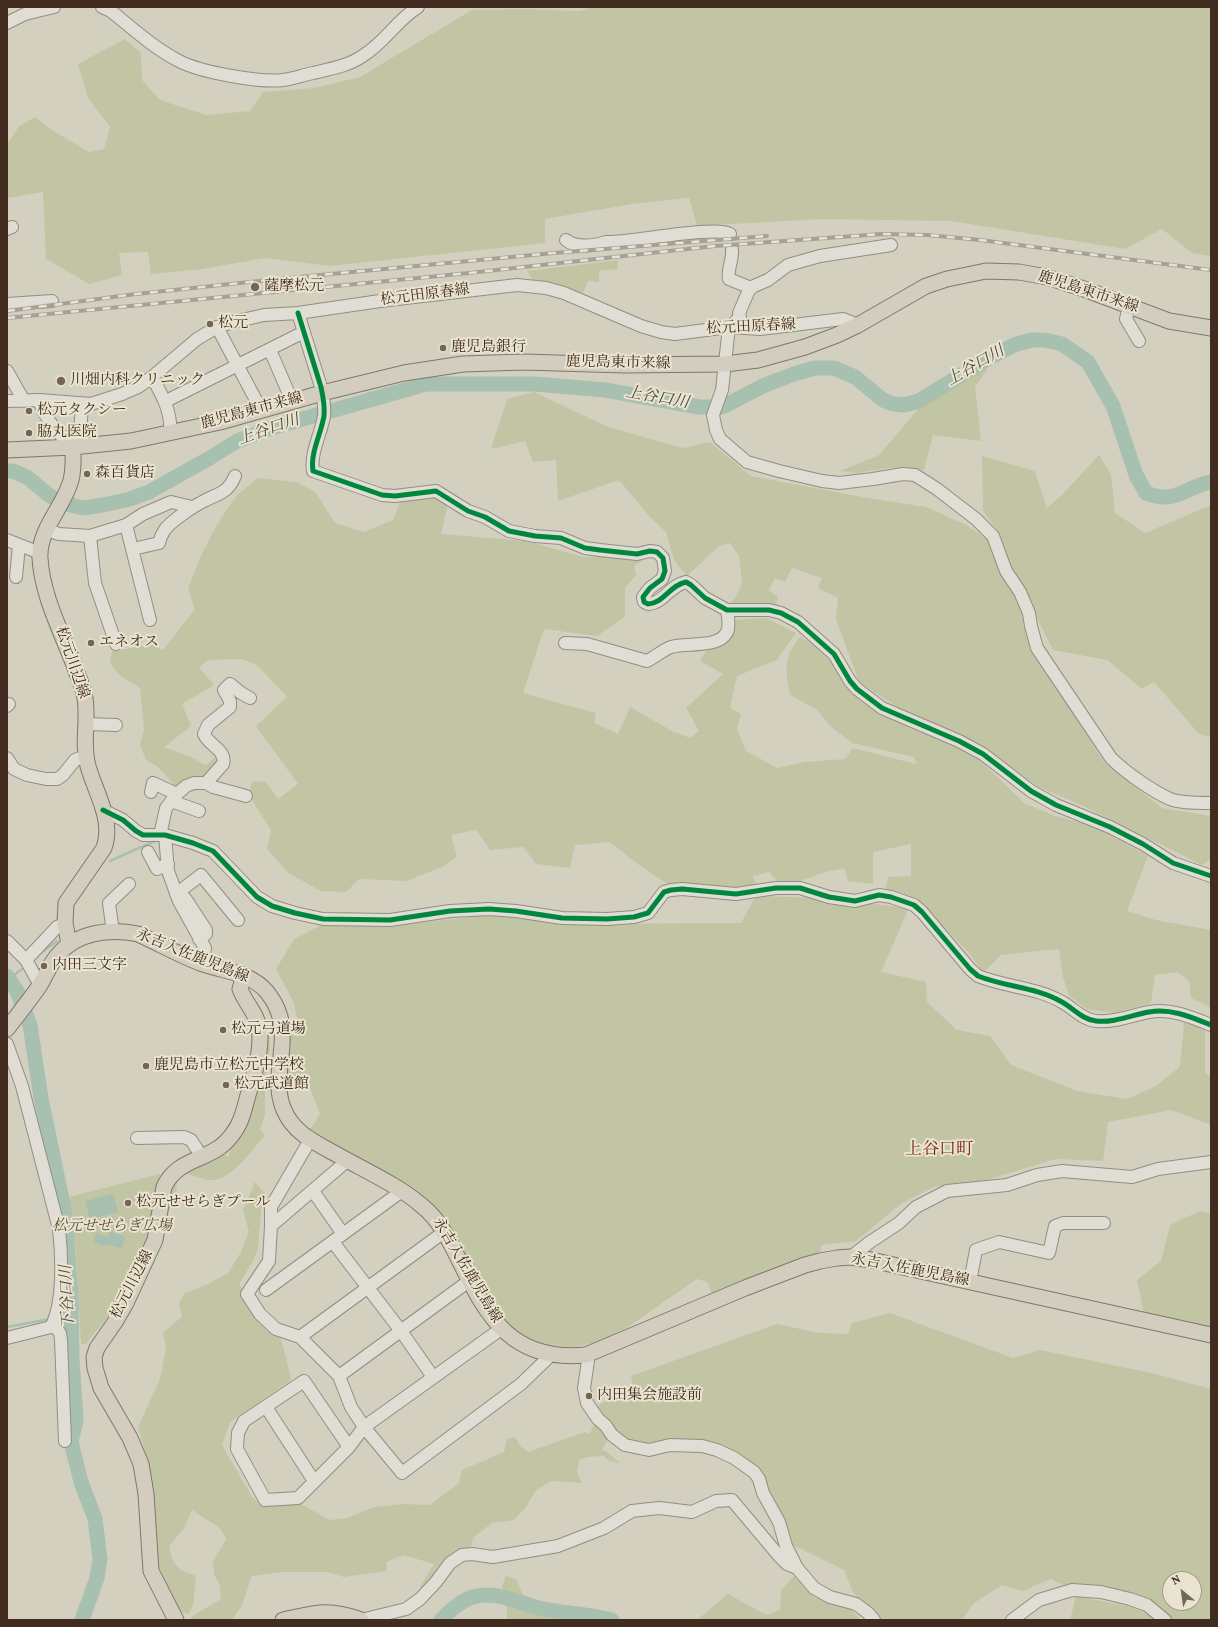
<!DOCTYPE html>
<meta charset="utf-8">
<style>
body{margin:0}
#map{position:relative;width:1218px;height:1627px;overflow:hidden;background:#d4d0bf;font-family:Vollkorn,serif}
canvas{display:block}
.frame{position:absolute;inset:0;border:8px solid #422c1f;pointer-events:none}
.north{position:absolute;left:1162px;top:1571px;width:40px;height:40px;box-sizing:border-box;background:#e9e4d0;border:1px solid #a69a89;border-radius:50%;rotate:331deg;font-size:11px;font-weight:700;line-height:16px;text-align:center;color:#422c1f}
.north::after{content:'';display:block;margin:auto;width:14px;height:18px;background:#756557;clip-path:polygon(50% 0,100% 100%,50% 72%,0 100%)}
</style>
<div id="map">
<canvas width="1218" height="1627"></canvas>
<div class="frame"></div>
<div class="north">N</div>
</div>
<script>
const g = document.querySelector('canvas').getContext('2d');
g.lineJoin = 'round';
function fillPath(path, color) {
  g.fillStyle = color;
  g.fill(path, 'evenodd');
}
function trace(path, color, width, dash) {
  g.strokeStyle = color;
  g.lineWidth = width;
  g.lineCap = dash ? 'butt' : 'round';
  g.setLineDash(dash || []);
  g.stroke(path);
}
function write(font, color, halo, rows, align = 'center') {
  g.font = font + ' Vollkorn,"Noto Serif JP",serif';
  g.lineWidth = 4;
  g.setLineDash([]);
  g.textBaseline = 'middle';
  g.strokeStyle = halo;
  g.fillStyle = color;
  for (const [text, x, y, turn = 0] of rows) {
    g.save();
    g.translate(x, y);
    g.rotate((+turn || 0) * Math.PI / 180);
    g.textAlign = isNaN(turn) ? turn : align;
    if (halo) g.strokeText(text, 0, 0);
    g.fillText(text, 0, 0);
    g.restore();
  }
}
fillPath(new Path2D(`
 M 591,7 L 1211,7 L 1211,256 L 1192,253 L 1162,229 L 1125,249 L 951,221 L 820,219 L 697,226 L 689,198 L 632,204 L 545,219 L 545,243 L 330,266 L 265,258 L 203,269 L 151,274 L 148,252 L 119,253 L 122,275 L 89,284 L 46,259 L 43,192 L 7,198 L 7,145 L 19,126 L 35,117 L 49,128 L 89,152 L 104,149 L 110,127 L 88,98 L 78,64 L 125,39 L 141,53 L 142,80 L 160,100 L 206,115 L 250,111 L 263,92 L 314,88 L 360,77 L 472,10 L 527,9 L 580,11 Z
 M 618,260 L 618,269 L 599,271 L 599,282 L 588,281 L 583,293 L 563,287 L 534,282 L 527,271 Z
 M 989,367 L 975,387 L 981,441 L 933,435 L 924,470 L 889,468 L 856,473 L 840,471 L 879,455 L 919,408 L 946,388 Z
 M 534,392 L 608,427 L 683,448 L 710,442 L 751,476 L 862,497 L 926,507 L 966,525 L 987,539 L 999,566 L 1022,607 L 1032,646 L 1103,761 L 1162,808 L 1211,816 L 1211,859 L 1202,865 L 1081,805 L 1039,787 L 978,745 L 897,707 L 859,682 L 836,619 L 838,598 L 818,588 L 822,578 L 792,568 L 785,582 L 775,578 L 769,590 L 778,597 L 776,605 L 728,607 L 736,596 L 742,583 L 739,556 L 730,543 L 719,546 L 687,576 L 674,560 L 666,532 L 649,516 L 619,480 L 558,501 L 556,460 L 533,462 L 525,441 L 491,449 L 507,399 Z
 M 1099,455 L 1111,474 L 1115,513 L 1145,533 L 1211,505 L 1211,737 L 1199,734 L 1154,682 L 1142,689 L 1107,660 L 1053,650 L 1035,614 L 1024,586 L 1009,566 L 996,528 L 983,511 L 982,456 L 1035,471 L 1047,508 L 1061,496 Z
 M 258,478 L 297,482 L 316,493 L 335,523 L 364,532 L 393,520 L 400,502 L 442,493 L 448,504 L 441,534 L 527,541 L 583,557 L 624,555 L 644,560 L 634,566 L 636,575 L 625,588 L 625,617 L 597,636 L 544,629 L 523,693 L 596,713 L 594,723 L 618,734 L 630,707 L 672,731 L 690,738 L 699,731 L 686,708 L 723,674 L 700,661 L 709,645 L 732,620 L 766,618 L 796,633 L 777,660 L 737,676 L 730,708 L 741,714 L 737,729 L 746,751 L 777,768 L 804,762 L 845,759 L 853,748 L 916,764 L 914,757 L 852,743 L 830,726 L 816,709 L 790,695 C 786,669 782,658 800,637 L 815,645 L 879,712 L 975,755 L 1024,803 L 1055,816 L 1093,826 L 1148,856 L 1127,911 L 1156,920 L 1211,930 L 1211,1008 L 1191,998 L 1189,981 L 1177,972 L 1155,975 L 1151,1003 L 1113,1013 L 1087,1009 L 1069,996 L 1063,977 L 1059,949 L 1001,955 L 983,973 L 970,954 L 925,908 L 886,888 L 888,877 L 911,876 L 911,844 L 873,852 L 873,884 L 848,881 L 844,868 L 822,873 L 798,882 L 777,881 L 769,872 L 753,876 L 757,888 L 731,892 L 669,885 L 639,865 L 610,842 L 575,845 L 570,868 L 536,864 L 523,847 L 490,850 L 476,830 L 451,835 L 457,857 L 442,867 L 406,881 L 359,879 L 346,892 L 321,891 L 288,873 L 267,849 L 271,830 L 248,794 L 253,781 L 266,782 L 278,799 L 298,784 L 256,726 L 287,697 L 258,666 L 243,659 L 209,660 L 199,667 L 214,685 L 182,704 L 191,726 L 164,747 L 189,756 L 206,765 L 218,755 L 220,762 L 206,778 L 178,789 L 157,766 L 146,760 L 140,745 L 144,729 L 140,688 L 120,676 L 110,663 L 112,651 L 152,645 L 163,650 L 195,609 L 188,589 L 199,560 L 216,526 L 236,496 Z
 M 756,896 L 820,898 L 909,908 L 881,972 L 926,982 L 927,1002 L 957,1030 L 990,1036 L 1011,1065 L 1077,1091 L 1127,1099 L 1154,1087 L 1180,1067 L 1184,1023 L 1205,1025 L 1205,1073 L 1211,1077 L 1211,1125 L 1171,1110 L 1108,1122 L 1103,1161 L 1056,1159 L 986,1180 L 934,1187 L 902,1203 L 856,1241 L 821,1245 L 820,1255 L 713,1296 L 707,1282 L 697,1279 L 622,1331 L 619,1339 L 569,1348 L 541,1344 L 513,1330 L 495,1313 L 439,1214 L 309,1131 L 320,1114 L 307,1080 L 282,1083 L 283,1042 L 299,1028 L 294,1003 L 276,969 L 294,939 L 319,926 L 392,926 L 504,913 L 559,924 L 741,923 Z
 M 263,1011 L 270,1037 L 270,1049 L 265,1081 L 265,1115 L 260,1130 L 265,1135 C 252,1150 234,1177 214,1180 C 207,1181 191,1175 184,1173 L 177,1183 L 176,1193 L 187,1199 L 186,1202 L 166,1202 L 172,1180 L 221,1152 L 228,1157 L 235,1138 L 260,1012 Z
 M 160,1174 L 151,1233 L 143,1252 L 113,1310 L 86,1344 L 81,1344 L 76,1251 L 69,1197 Z
 M 255,1182 L 265,1194 L 261,1210 L 258,1249 L 253,1261 L 239,1284 L 256,1311 L 259,1322 L 267,1330 L 280,1337 L 286,1357 L 291,1380 L 230,1422 L 222,1445 L 252,1497 L 260,1503 L 284,1499 L 305,1506 L 329,1520 L 347,1518 L 374,1507 L 402,1504 L 430,1505 L 459,1483 L 462,1470 L 504,1452 L 507,1439 L 515,1437 L 520,1446 L 528,1452 L 585,1432 L 590,1434 L 595,1421 L 607,1433 L 607,1441 L 602,1450 L 607,1452 L 620,1463 L 609,1461 L 604,1456 L 588,1457 L 579,1460 L 577,1472 L 582,1483 L 552,1481 L 536,1490 L 526,1507 L 514,1520 L 492,1523 L 473,1538 L 471,1547 L 443,1560 L 424,1587 L 419,1588 L 434,1564 L 403,1555 L 387,1562 L 386,1571 L 344,1577 L 327,1572 L 281,1572 L 252,1576 L 241,1607 L 232,1620 L 193,1620 L 191,1617 L 221,1599 L 220,1585 L 214,1574 L 213,1562 L 226,1539 L 220,1528 L 192,1510 L 184,1528 L 169,1546 C 174,1568 176,1568 196,1576 L 193,1605 L 189,1614 L 180,1612 L 160,1577 L 154,1555 L 150,1492 L 145,1452 L 138,1427 L 160,1379 L 166,1348 L 163,1332 L 182,1317 L 179,1303 L 184,1294 L 208,1284 L 228,1273 L 241,1252 L 249,1232 L 243,1210 Z
 M 1200,1211 L 1211,1214 L 1211,1330 L 1144,1315 L 1137,1280 L 1161,1261 L 1170,1225 Z
 M 890,1313 L 1013,1358 L 1040,1350 L 1156,1374 L 1211,1389 L 1211,1620 L 1172,1620 L 1168,1615 L 1067,1587 L 1051,1579 L 1023,1591 L 1002,1585 L 974,1603 L 962,1620 L 878,1620 L 853,1592 L 844,1570 L 791,1544 L 779,1512 L 763,1477 L 717,1446 L 648,1446 L 626,1441 L 614,1432 L 595,1408 L 602,1403 L 634,1392 L 631,1376 L 777,1324 L 819,1333 L 848,1334 L 852,1323 ZM 1170,1579 L 1194,1579 L 1194,1603 L 1170,1603 Z
 M 506,1576 L 516,1579 L 523,1595 L 566,1619 L 571,1620 L 507,1620 L 507,1610 L 502,1586 Z
 M 794,1576 L 814,1597 L 850,1609 L 861,1620 L 697,1620 L 728,1594 L 766,1615 L 780,1610 L 781,1590 Z
 M 1076,1596 L 1137,1608 L 1155,1620 L 1070,1620 Z`), '#c2c5a3');
fillPath(new Path2D(`
 M 113,1194 L 118,1212 L 90,1219 L 85,1201 Z
 M 110,1231 L 125,1237 L 123,1246 L 121,1248 L 107,1244 L 104,1246 L 93,1242 L 96,1233 L 108,1237 Z`), '#a7c0af');
trace(new Path2D(`
 M 110,861 L 157,840
 M 38,955 L 57,941
 M 9,979 L 22,969
 M 59,1317 L 71,1315
 M 7,1327 L 50,1319`), '#a7c0af', 2.5);
trace(new Path2D(`
 M 7,471 L 13,471 L 27,477 L 50,496 L 66,504 L 83,508 L 103,505 L 130,499 L 149,492 L 208,459 L 237,441 L 271,428 L 426,384 L 535,384 L 605,390 L 699,407 L 722,407 L 765,385 L 794,374 L 815,368 L 834,368 L 855,377 L 883,400 L 893,404 L 904,405 L 919,401 L 984,361 L 1014,345 L 1031,340 L 1044,340 L 1062,344 L 1088,362 L 1113,406 L 1136,475 L 1146,493 C 1177,505 1183,487 1211,482
 M 7,976 L 17,991 L 30,1025 L 41,1098 L 65,1214 L 71,1296 L 72,1359 L 76,1420 L 71,1442 L 81,1482 L 95,1519 L 100,1559 L 97,1578 L 82,1620
 M 441,1620 C 450,1611 460,1601 473,1597 C 495,1590 518,1603 539,1608 C 563,1613 588,1614 612,1620`), '#a7c0af', 15);
const minor = new Path2D(`
 M 102,7 L 111,11 C 133,29 154,48 179,61 C 200,72 260,83 283,80 C 293,79 303,75 313,73 C 330,69 349,66 364,55 C 385,42 397,20 418,7
 M 7,23 L 25,14 L 54,7
 M 7,229 L 12,227
 M 566,240 C 575,248 595,246 606,242 C 630,243 715,225 730,234
 M 732,250 C 733,260 727,269 729,279 L 751,288
 M 7,304 L 52,301
 M 1129,306 L 1126,319 L 1139,341
 M 298,313 L 321,387 C 323,396 325,406 324,416 C 321,434 310,453 313,471 L 382,495 L 395,496 L 436,491 L 468,511 L 485,517 L 509,531 L 535,536 L 561,538 L 585,548 L 600,550 L 637,554 L 650,551 L 657,552 L 663,558 L 665,571 L 662,579 L 650,588 L 643,597 L 644,602 L 648,604 C 664,603 670,585 686,582 L 691,585 L 705,598 L 727,610 L 769,610 L 781,613 L 798,622 L 834,654 L 850,681 L 857,689 L 882,708 L 959,741 L 983,754 L 1031,791 L 1056,805 L 1110,827 L 1143,844 L 1173,863 L 1211,876
 M 217,327 L 258,404 L 260,410
 M 729,327 L 722,390 L 713,415 L 716,430 L 720,439 L 747,462 L 779,471 L 822,481 L 839,483 L 873,479 L 903,474 L 915,475 L 937,489 L 976,519 L 993,536 L 1006,571 L 1020,592 L 1029,613 L 1031,626 L 1037,648 L 1111,758 C 1125,772 1152,791 1170,799 C 1179,803 1201,803 1211,803
 M 734,328 L 736,321 L 740,317 L 739,313 L 749,290 L 754,286 L 768,280 L 788,265 L 820,256 L 891,245
 M 270,350 L 292,401
 M 7,371 L 24,401
 M 152,377 C 162,395 172,412 170,433
 M 39,400 C 45,419 58,434 73,447 L 80,435 L 82,404
 M 7,401 L 39,400 L 91,404 L 122,394 L 138,387 L 152,377 L 197,339 L 217,327 L 233,322 L 264,315 L 298,313 L 380,301 L 517,285 L 546,288 L 564,293 L 641,326 L 661,332 L 675,334 L 729,327 L 760,329 L 843,319 L 858,325
 M 166,401 L 304,332
 M 126,525 L 150,620
 M 47,530 L 59,534 L 90,536 L 126,525 L 143,514 L 171,502 L 192,507
 M 90,536 L 95,583 L 116,644
 M 7,540 L 40,553
 M 133,549 L 159,543 C 160,539 162,534 164,531 C 169,522 194,506 204,501 C 219,493 228,493 235,476
 M 16,577 L 19,545
 M 565,643 L 587,644 L 647,661 C 655,657 663,650 671,647 C 686,642 719,649 727,632 C 730,626 728,616 727,610
 M 7,706 L 9,704
 M 86,724 L 116,725
 M 7,758 L 14,769 L 27,775 L 46,779 L 57,779 L 63,775 L 75,760 L 86,756
 M 206,783 L 223,764 C 227,750 208,745 204,734 L 208,725 L 230,707 L 230,701 L 224,690 L 230,684 L 241,693 L 250,698
 M 151,792 L 153,783 L 177,794
 M 171,801 L 199,811
 M 103,810 L 123,820 L 136,831 L 143,835 L 165,835 L 193,843 L 213,851 L 257,897 L 272,906 L 295,913 L 323,919 L 390,920 L 450,911 L 489,909 L 516,911 L 562,918 L 607,919 L 634,917 L 648,913 L 664,892 L 671,890 L 682,889 L 736,894 L 776,888 L 800,888 L 829,897 L 855,901 L 879,895 L 891,897 L 914,905 L 922,912 L 970,969 L 978,976 C 1005,987 1036,987 1062,1002 C 1073,1008 1083,1020 1096,1021 C 1114,1023 1132,1015 1149,1012 C 1171,1008 1191,1017 1211,1025
 M 160,835 L 166,808 L 177,794 L 186,786 L 194,783 L 206,783 L 213,787 L 246,796
 M 165,835 L 168,871 L 179,901 L 205,948 L 203,964
 M 148,852 L 157,869 L 168,864
 M 176,894 L 201,875 L 238,920
 M 185,898 L 206,930 L 206,934 L 199,939
 M 113,932 L 109,903 L 129,884
 M 7,941 L 26,960 L 40,985
 M 26,960 L 57,927 L 65,923
 M 7,1044 L 22,1086 L 59,1229 C 62,1256 64,1303 51,1327 L 7,1338
 M 137,1138 L 184,1137 L 191,1140 L 202,1157
 M 310,1140 L 271,1207 L 271,1226 L 269,1261 L 247,1294 L 260,1314 L 276,1329 L 300,1337 L 339,1376 L 351,1407 L 364,1427 L 402,1473 L 521,1384 L 551,1355
 M 313,1191 L 343,1234
 M 271,1226 L 347,1161
 M 333,1242 L 401,1331 L 433,1377
 M 851,1257 L 870,1242 L 899,1223 L 916,1207 L 947,1191 L 1007,1185 L 1037,1175 L 1062,1171 L 1132,1177 L 1158,1169 L 1211,1162
 M 970,1282 L 976,1250 L 999,1242 L 1049,1253 L 1055,1226 L 1063,1223 L 1104,1223
 M 266,1290 L 402,1191
 M 51,1327 L 55,1327 L 60,1333 L 61,1340 L 65,1441
 M 300,1337 L 444,1232
 M 586,1355 L 588,1361 L 584,1388 L 587,1403 L 598,1419 L 606,1426 L 612,1435 L 625,1445 L 649,1450 L 670,1445 L 702,1446 L 717,1450 L 734,1458 L 754,1472 L 759,1479 L 763,1493 L 779,1522 L 786,1546 L 797,1568 L 814,1588 L 830,1597 L 856,1604 L 868,1613 L 874,1620
 M 339,1376 L 469,1281
 M 304,1381 L 349,1447 L 298,1498 L 265,1500 L 237,1449 L 238,1433 L 244,1421 Z
 M 266,1407 L 314,1481
 M 349,1447 L 364,1427 L 501,1329
 M 361,1620 L 406,1609 L 420,1599 L 436,1582 L 450,1563 L 462,1555 L 472,1554 L 493,1557 L 558,1546 L 604,1528 L 632,1511 L 659,1508 L 692,1512 L 716,1501 L 732,1500 L 779,1556 L 787,1564 L 797,1568
 M 1012,1620 L 1039,1600 L 1072,1590 L 1101,1592 L 1130,1599 L 1147,1605 L 1165,1620`);
const major = new Path2D(`
 M 7,450 L 73,447 L 131,441 L 220,422 L 322,393 L 404,373 L 463,364 L 524,362 L 624,365 L 725,364 L 758,360 L 805,347 L 837,335 L 858,325 L 926,286 L 947,279 L 986,271 L 1019,272 L 1047,277 L 1084,289 L 1169,321 L 1211,328
 M 69,944 L 65,923 L 66,903 L 104,848 C 114,820 95,792 88,766 C 81,742 90,717 84,693 C 82,684 77,674 74,665 C 61,631 42,595 40,558 C 38,530 65,505 71,480 C 74,469 73,458 73,447
 M 7,1029 C 18,1014 30,1000 40,985 C 46,975 50,964 57,956 C 76,932 110,928 138,934 C 160,944 181,956 203,964 C 226,972 250,972 267,992 C 300,1032 267,1071 284,1110 C 293,1132 314,1142 334,1153 C 362,1169 398,1185 421,1205 C 440,1220 449,1240 459,1260 C 488,1319 513,1362 586,1355 L 745,1288 L 805,1265 L 820,1261 L 837,1258 L 851,1257 L 871,1260 L 1211,1335
 M 176,1620 L 151,1571 L 146,1494 L 141,1464 L 130,1438 L 101,1388 L 95,1368 L 94,1357 L 97,1348 L 115,1322 L 126,1303 L 155,1240 L 164,1187 C 175,1163 196,1162 217,1149 C 227,1143 237,1130 241,1119 C 244,1111 246,1103 248,1095 C 254,1074 263,1049 259,1027 C 256,1012 245,1003 240,989 L 244,975
 M 283,1620 C 316,1613 328,1608 361,1620`);
trace(minor, '#938d82', 14);
trace(major, '#7e776d', 17);
trace(minor, '#dfddd4', 12);
trace(major, '#d3cdc0', 15);
const rail = new Path2D(`
 M 7,311 L 136,294 L 278,279 L 554,253 L 767,236
 M 7,318 L 469,273 L 715,246 L 882,234 L 927,235 L 980,240 L 1211,270`);
trace(rail, '#a5a099', 4);
trace(rail, '#e9e4d0', 2.5, [8]);
trace(new Path2D(`
 M 298,313 L 321,387 C 323,396 325,406 324,416 C 321,434 310,453 313,471 L 382,495 L 395,496 L 436,491 L 468,511 L 485,517 L 509,531 L 535,536 L 561,538 L 585,548 L 600,550 L 637,554 L 650,551 L 657,552 L 663,558 L 665,571 L 662,579 L 650,588 L 643,597 L 644,602 L 648,604 C 664,603 670,585 686,582 L 691,585 L 705,598 L 727,610 L 769,610 L 781,613 L 798,622 L 834,654 L 850,681 L 857,689 L 882,708 L 959,741 L 983,754 L 1031,791 L 1056,805 L 1110,827 L 1143,844 L 1173,863 L 1211,876
 M 103,810 L 123,820 L 136,831 L 143,835 L 165,835 L 193,843 L 213,851 L 257,897 L 272,906 L 295,913 L 323,919 L 390,920 L 450,911 L 489,909 L 516,911 L 562,918 L 607,919 L 634,917 L 648,913 L 664,892 L 671,890 L 682,889 L 736,894 L 776,888 L 800,888 L 829,897 L 855,901 L 879,895 L 891,897 L 914,905 L 922,912 L 970,969 L 978,976 C 1005,987 1036,987 1062,1002 C 1073,1008 1083,1020 1096,1021 C 1114,1023 1132,1015 1149,1012 C 1171,1008 1191,1017 1211,1025`), '#00873e', 5);
for (const [x, y, r, color] of [
 [255,287,5,"#756557"],
 [210,324,4,"#756557"],
 [443,348,4,"#756557"],
 [61,381,5,"#756557"],
 [29,411,4,"#756557"],
 [29,433,4,"#756557"],
 [87,474,4,"#756557"],
 [91,643,4,"#756557"],
 [44,966,4,"#756557"],
 [223,1030,4,"#756557"],
 [146,1066,4,"#756557"],
 [226,1085,4,"#756557"],
 [128,1203,4,"#756557"],
 [589,1396,4,"#756557"]
]) {
  const dot = new Path2D();
  dot.arc(x, y, r, 0, 2 * Math.PI);
  g.fillStyle = color;
  g.fill(dot);
  trace(dot, '#e9e4d0', 1.5);
}
write('15px', '#422c1f', '#e9e4d0', [
 ["薩摩松元",264,287],
 ["松元",218,324],
 ["鹿児島銀行",451,348],
 ["川畑内科クリニック",70,381],
 ["松元タクシー",37,411],
 ["脇丸医院",37,433],
 ["森百貨店",95,474],
 ["エネオス",99,643],
 ["内田三文字",52,966],
 ["松元弓道場",231,1030],
 ["鹿児島市立松元中学校",154,1066],
 ["松元武道館",234,1085],
 ["松元せせらぎプール",136,1203],
 ["内田集会施設前",597,1396]
], 'left');
write('15px', '#422c1f', '#e9e4d0', [
 ["鹿児島東市来線",1088,293,18],
 ["松元田原春線",425,296,-7],
 ["松元田原春線",751,328,-3],
 ["鹿児島東市来線",618,364,1],
 ["鹿児島東市来線",252,412,-15],
 ["松元川辺線",71,663,71],
 ["永吉入佐鹿児島線",192,957,22],
 ["永吉入佐鹿児島線",466,1271,59],
 ["永吉入佐鹿児島線",910,1271,11],
 ["松元川辺線",133,1285,-63]
]);
write('italic 15px', '#594935', '#e9e4d0', [
 ["松元せせらぎ広場",112,1227]
]);
write('italic 16px', '#52483a', '#e9e4d0', [
 ["上谷口川",976,367,-30],
 ["上谷口川",657,399,10],
 ["上谷口川",269,431,-19],
 ["下谷口川",69,1297,-93]
]);
write('17px', '#7a1f14', '#e9e4d0', [
 ["上谷口町",939,1151]
]);
</script>
